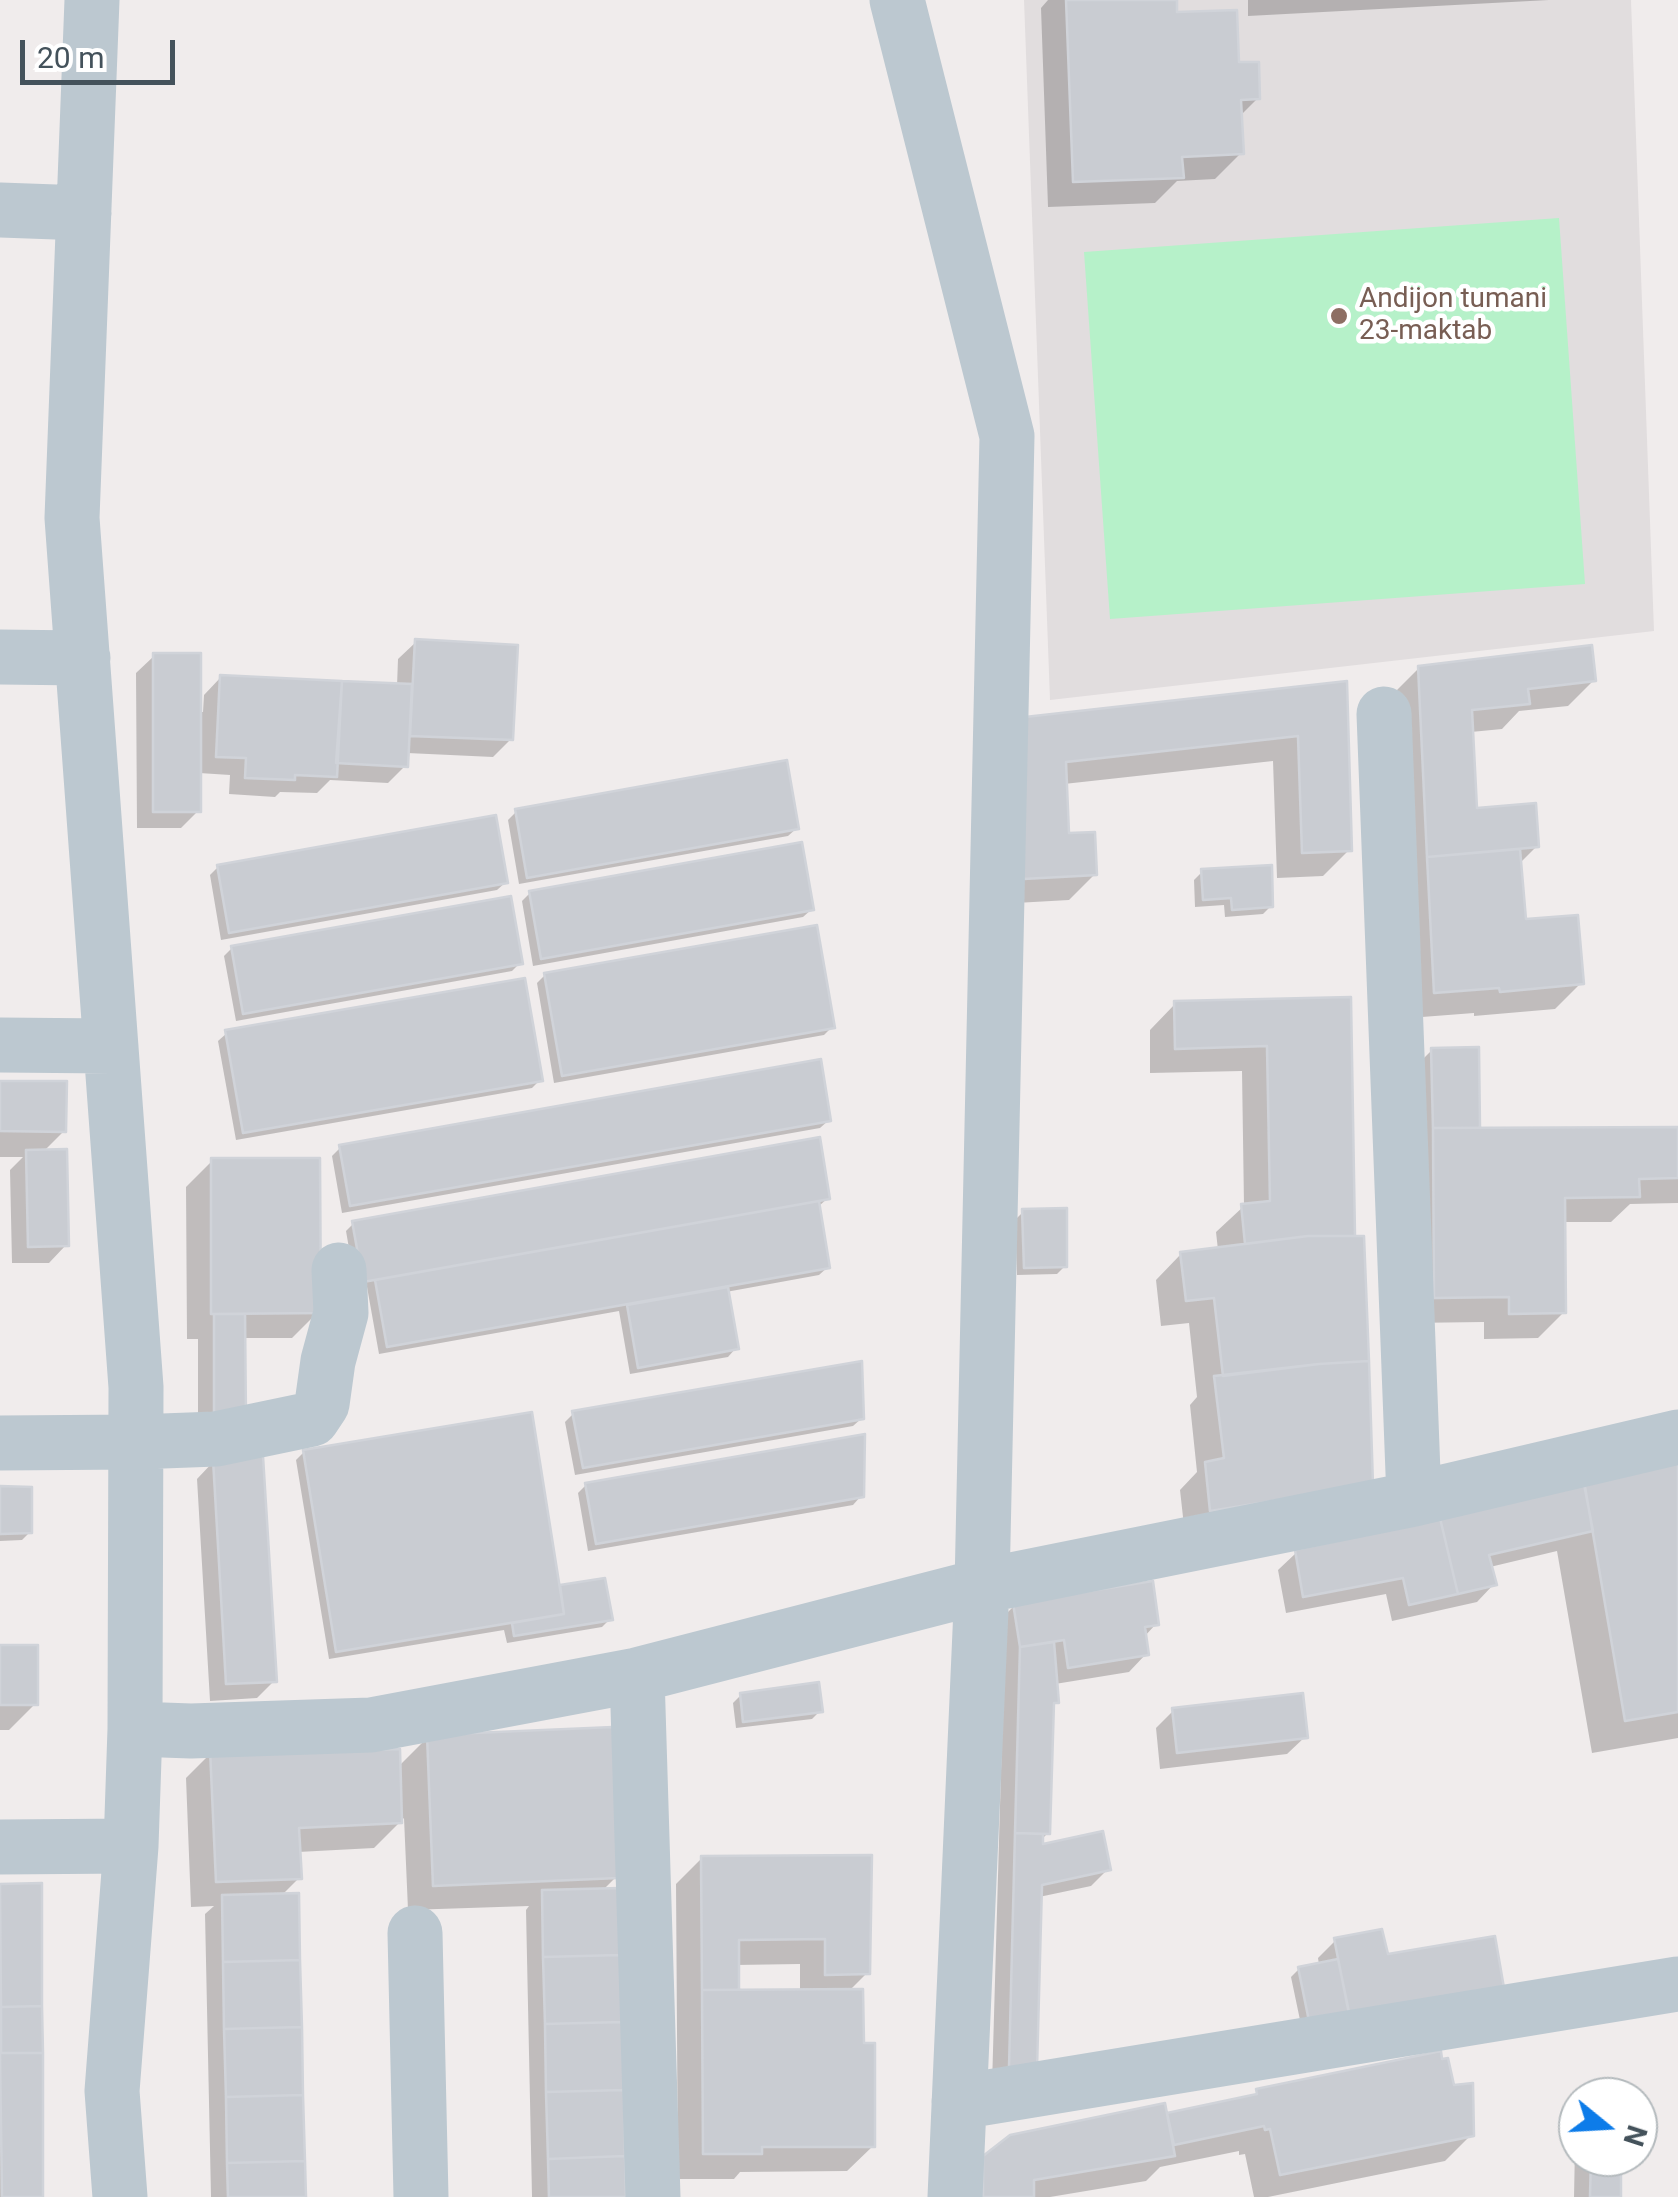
<!DOCTYPE html>
<html>
<head>
<meta charset="utf-8">
<style>
	body { margin:0 }
	#map { position:relative; width:1678px; height:2197px; overflow:hidden; background:#f0ecec; font-family:Roboto,sans-serif }
	canvas { display:block }
	.north { position:absolute; left:1558px; top:2077px; width:100px; height:100px; box-sizing:border-box; background:#fff; border:2px solid #b4babd; border-radius:50%; rotate:108deg; font-size:28px; font-weight:700; line-height:40px; text-align:center; color:#44525b }
	.north::after { content:''; display:block; margin:auto; width:35px; height:45px; background:#0d7ce9; clip-path:polygon(50% 0,100% 100%,50% 72%,0 100%) }
	.scale { position:absolute; left:20px; top:40px; width:155px; height:45px; box-sizing:border-box; border:5px solid #44525b; border-top:0; padding-left:12px; font-size:30px; line-height:35px; white-space:nowrap; color:#44525b; -webkit-text-stroke:8px #fff; paint-order:stroke }
</style>
</head>
<body>
<div id="map">
<canvas width="1678" height="2197"></canvas>
<div class="north">N</div>
<div class="scale">20 m</div>
</div>
<script>
const c = document.querySelector('canvas').getContext('2d');
c.lineJoin = 'round';
function fill(path, color) {
  c.fillStyle = color;
  c.fill(path, 'evenodd');
}
function stroke(path, color, width, dash) {
  c.strokeStyle = color;
  c.lineWidth = width;
  c.lineCap = dash ? 'butt' : 'round';
  c.setLineDash(dash || []);
  c.stroke(path);
}
function write(font, color, halo, rows, align = 'center') {
  c.font = font + ' Roboto,sans-serif';
  c.lineWidth = 9;
  c.setLineDash([]);
  c.textBaseline = 'middle';
  c.strokeStyle = halo;
  c.fillStyle = color;
  for (const [text, x, y, turn = 0] of rows) {
    c.save();
    c.translate(x, y);
    c.rotate((+turn || 0) * Math.PI / 180);
    c.textAlign = isNaN(turn) ? turn : align;
    if (halo) c.strokeText(text, 0, 0);
    c.fillText(text, 0, 0);
    c.restore();
  }
}
fill(new Path2D(`
	M1024 0H1631L1654 631 1050 700Z`), '#e1ddde');
fill(new Path2D(`
	M1559 218 1585 584 1110 619 1084 252Z`), '#b6f1c9');
fill(new Path2D(`
	M1048 0H1174L1175 15 1237 65 1258 98 1239 117 1241 153 1215 179 1177 181 1155 203 1048 207 1041 8Z
	M1248 0H1549L1248 16Z
	M416 642 511 739 493 757 407 753 406 765 388 783 330 780 317 793 280 792 275 797 229 794 230 775 199 773V810L181 828H137L136 673 154 656 199 712H203L204 695 221 677 397 686 398 659Z
	M1419 668 1594 680 1568 706 1519 711 1502 729 1471 732 1475 811 1537 846 1519 864 1523 922 1581 983 1555 1009 1474 1016V1013L1409 1018 1393 694Z
	M1344 683 1349 850 1323 876 1277 878 1273 761 1064 784 1066 836 1095 874 1069 900 998 904 991 746Z
	M516 812 797 828 788 836 519 884 508 820Z
	M218 867 506 882 497 890 221 940 210 875Z
	M1202 872 1271 906 1263 914 1225 917 1224 905 1195 907 1194 880Z
	M530 893 812 909 803 917 533 966 522 901Z
	M232 948 520 963 512 971 236 1021 224 956Z
	M545 975 832 1027 824 1035 554 1083 537 983Z
	M1349 1000 1353 1238 1370 1484 1185 1535 1180 1490 1197 1472 1190 1405 1197 1397 1189 1323 1161 1326 1156 1280 1181 1254 1218 1250 1216 1232 1244 1206 1242 1071 1150 1073V1030L1175 1004Z
	M227 1033 540 1080 532 1088 236 1140 218 1041Z
	M1432 1050 1473 1131 1678 1130V1203L1630 1204 1611 1222H1563L1564 1312 1538 1338 1484 1339V1322L1409 1323 1415 1067Z
	M0 1083 64 1131 42 1153 66 1245 49 1263H12L10 1170 23 1157H0Z
	M829 1120 820 1128 342 1213 332 1156 340 1148Z
	M212 1161 318 1312 292 1338H243V1418L198 1435V1339H187L186 1187Z
	M828 1198 819 1206 828 1267 819 1275 726 1292 736 1348 728 1357 630 1374 619 1311 379 1354 367 1287 356 1289 346 1231 354 1223Z
	M1023 1212 1065 1266 1057 1274 1017 1275 1015 1220Z
	M573 1414 862 1418 853 1426 575 1475 565 1422Z
	M304 1452 558 1588 603 1580 610 1619 602 1627 507 1643 504 1630 329 1659 296 1460Z
	M214 1461 274 1681 257 1698 210 1701 197 1479Z
	M1678 1461V1738L1592 1753 1557 1551 1490 1567 1494 1584 1477 1602 1392 1621 1386 1594 1286 1613 1278 1570 1296 1553Z
	M586 1485 861 1496 853 1505 588 1551 578 1493Z
	M0 1489 30 1532 22 1540 0 1541Z
	M1014 1606 1156 1624 1144 1637 1146 1654 1129 1672 1055 1684 1056 1702 1051 1707 1048 1833 1040 1841V1847L1108 1869 1091 1886 1039 1897 1035 2068 992 2085 1004 1666 997 1623Z
	M0 1647 35 1704 9 1730H0Z
	M741 1695 820 1711 812 1719 736 1728 733 1703Z
	M1173 1711 1305 1737 1287 1754 1160 1769 1156 1728Z
	M428 1737 616 1877 602 1891 624 2197H532L526 1910 529 1906 408 1910 404 1818 374 1848 298 1852 299 1878 281 1896 303 2197H211L205 1914 214 1906 191 1907 186 1778 212 1752 398 1767Z
	M869 1857 867 1973 849 1991 861 2045 873 2146 847 2171 740 2172 734 2179H678L676 1884 702 1858ZM800 1964V1992H736V1965Z
	M0 1886H39L41 2197H0Z
	M1335 1941 1386 1957 1502 1987 1300 2020 1291 1977 1299 1969 1319 1965 1318 1958Z
	M1452 2088 1471 2135 1445 2161 1268 2197H1254L1245 2154 1239 2155V2151L1160 2167 1146 2181 1050 2197H958V2185L1165 2116 1251 2098 1258 2091Z
	M1578 2143V2157H1619L1618 2197H1574L1575 2146Z`), '#0003');
const building = new Path2D(`
	M1066 0H1177V12L1237 10 1239 62H1259L1260 99 1241 100 1244 154 1182 157 1184 178 1073 182Z
	M415 639 518 645 513 740 410 736Z
	M1592 645 1596 681 1528 689 1530 704 1472 710 1477 808 1536 803 1539 847 1427 857 1418 666Z
	M153 653H201V812H153Z
	M220 675 342 681 337 777 295 775V780L245 778 246 758 216 757Z
	M342 681 412 684 408 767 336 763Z
	M1347 681 1352 851 1302 853 1298 736 1066 762 1069 833 1095 832 1097 875 1023 879 1016 718Z
	M787 760 799 829 527 878 515 809Z
	M496 815 508 883 229 933 217 865Z
	M802 842 814 910 541 959 529 891Z
	M1520 849 1526 919 1578 915 1584 984 1500 992 1499 988 1434 993 1427 857Z
	M1272 865 1273 907 1232 910 1231 898 1203 900 1201 869Z
	M511 896 523 964 243 1014 231 946Z
	M817 925 835 1028 562 1076 544 973Z
	M525 978 543 1081 243 1133 225 1030Z
	M1351 997 1355 1236H1308L1245 1244 1241 1204 1270 1201 1267 1046 1175 1049 1174 1001Z
	M1479 1047 1480 1128H1433L1431 1048Z
	M821 1059 831 1121 350 1206 339 1145Z
	M0 1081H67L66 1132 0 1131Z
	M1678 1127V1178L1639 1179 1640 1197 1565 1198 1566 1313 1509 1314V1297L1434 1298 1433 1128Z
	M820 1137 830 1199 363 1282 352 1221Z
	M67 1149 69 1246 28 1247 26 1150Z
	M211 1158H320L321 1313 211 1314Z
	M819 1201 830 1268 387 1347 375 1280Z
	M1067 1208V1267L1024 1268 1022 1209Z
	M1308 1236H1364L1369 1361 1319 1364 1223 1376 1214 1298 1186 1301 1180 1252Z
	M728 1287 739 1349 638 1368 627 1305Z
	M214 1314H245L246 1419H214Z
	M862 1361 864 1419 583 1468 572 1411Z
	M1369 1361 1373 1485 1210 1511 1205 1462 1224 1458 1214 1376 1319 1364Z
	M532 1412 564 1614 336 1652 303 1450Z
	M865 1434 864 1497 596 1544 585 1483Z
	M263 1456 277 1682 226 1684 213 1459Z
	M1678 1459V1712L1625 1721 1583 1475Z
	M1584 1484 1593 1531 1489 1555 1497 1585 1458 1594 1440 1518Z
	M0 1486 32 1487V1533L0 1534Z
	M1440 1518 1458 1594 1409 1605 1403 1578 1303 1597 1295 1550Z
	M605 1578 613 1620 514 1636 512 1623 564 1614 560 1585Z
	M1153 1581 1159 1625 1145 1627 1149 1655 1068 1668 1064 1640 1020 1647 1013 1603Z
	M1054 1642 1059 1703H1054L1050 1834 1015 1833 1020 1647Z
	M0 1645H38V1705H0Z
	M819 1682 823 1712 743 1722 740 1693Z
	M1303 1693 1308 1738 1177 1753 1172 1708Z
	M613 1727 618 1878 433 1886 427 1735Z
	M210 1749 296 1753 400 1749 402 1823 299 1828 302 1879 216 1882Z
	M1103 1831 1111 1870 1042 1885 1037 2069 1009 2068 1015 1833 1043 1834V1844Z
	M872 1855 870 1974 825 1975V1939L739 1940V1990H702L701 1856Z
	M42 1883V2006L1 2007 0 1884Z
	M620 1888 621 1955 543 1957 542 1890Z
	M299 1893 300 1960 223 1962 222 1895Z
	M1382 1929 1388 1954 1495 1936 1504 1988 1349 2014 1334 1938Z
	M621 1955 622 2022 545 2024 543 1957Z
	M1338 1959 1349 2012 1309 2021 1298 1967Z
	M300 1960 302 2027 224 2029 223 1962Z
	M863 1989 864 2043H875V2147H762V2154H703L702 1990Z
	M42 2006 43 2053H1V2007Z
	M622 2022 624 2090 546 2092 545 2024Z
	M302 2027 303 2095 226 2097 224 2029Z
	M1441 2051 1442 2059 1448 2058 1454 2085 1473 2083 1474 2136 1280 2175 1270 2129 1265 2130 1264 2126 1174 2145 1167 2113 1257 2094 1256 2089Z
	M0 2053H43V2197H2Z
	M624 2090 625 2156 548 2159 546 2092Z
	M303 2095 305 2161 227 2163 226 2097Z
	M1165 2103 1175 2156 1034 2180V2197H983V2156L1010 2135Z
	M625 2156 626 2197H549L548 2159Z
	M1591 2157H1621V2197H1590Z
	M305 2161 306 2197H228L227 2163Z`);
fill(building, '#c9ccd2');
stroke(building, '#d0d3d9', 2.5);
stroke(new Path2D(`
	M92 0 72 518 136 1387 135 1729 131 1846 112 2091 120 2197
	M897 0 1007 436 982 1586 955 2197
	M0 210 84 213
	M0 657 83 658
	M1384 714 1414 1499
	M0 1045 111 1046
	M0 1443 136 1442 216 1439 312 1419 322 1404 328 1361 341 1313 339 1270
	M637 1675 653 2197
	M135 1729 191 1731 371 1725 637 1675 982 1586 1414 1499 1678 1437
	M0 1847 131 1846
	M415 1933 421 2197
	M959 2102 1678 1984`), '#bcc8d0', 55);
for (const [x, y, r, color] of [
	[1339,316,10,"#8d6e63"]
]) {
  const dot = new Path2D();
  dot.arc(x, y, r, 0, 2 * Math.PI);
  c.fillStyle = color;
  c.fill(dot);
  stroke(dot, '#fff', 4);
}
write('28px', '#785e54', '#fff', [
	["Andijon tumani",1359,300],
	["23-maktab",1359,332]
], 'left');
</script>
</body>
</html>
